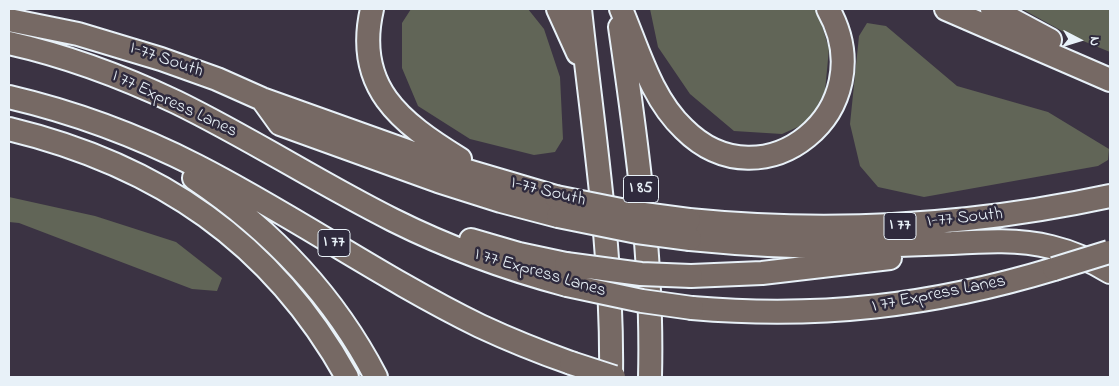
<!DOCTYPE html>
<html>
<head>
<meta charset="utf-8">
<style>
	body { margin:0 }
	#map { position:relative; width:1119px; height:386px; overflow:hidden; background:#3b3343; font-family:"Indie Flower",sans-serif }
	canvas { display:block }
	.frame { position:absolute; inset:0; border:10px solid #e8f1f8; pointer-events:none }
	.north { position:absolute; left:1054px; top:15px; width:50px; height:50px; -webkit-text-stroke:4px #2f2a3d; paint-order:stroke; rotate:95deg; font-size:14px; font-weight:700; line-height:20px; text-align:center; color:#e8f1f8 }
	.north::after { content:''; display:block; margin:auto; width:18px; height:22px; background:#e8f1f8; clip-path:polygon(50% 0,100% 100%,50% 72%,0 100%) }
</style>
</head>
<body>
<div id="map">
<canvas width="1119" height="386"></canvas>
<div class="frame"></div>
<div class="north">N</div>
</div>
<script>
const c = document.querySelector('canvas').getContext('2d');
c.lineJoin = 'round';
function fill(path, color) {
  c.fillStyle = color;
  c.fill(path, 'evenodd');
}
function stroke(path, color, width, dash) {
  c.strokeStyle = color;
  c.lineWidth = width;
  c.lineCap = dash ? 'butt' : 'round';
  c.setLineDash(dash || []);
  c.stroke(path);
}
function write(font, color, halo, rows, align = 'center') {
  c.font = font + ' "Indie Flower",sans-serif';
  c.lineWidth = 5;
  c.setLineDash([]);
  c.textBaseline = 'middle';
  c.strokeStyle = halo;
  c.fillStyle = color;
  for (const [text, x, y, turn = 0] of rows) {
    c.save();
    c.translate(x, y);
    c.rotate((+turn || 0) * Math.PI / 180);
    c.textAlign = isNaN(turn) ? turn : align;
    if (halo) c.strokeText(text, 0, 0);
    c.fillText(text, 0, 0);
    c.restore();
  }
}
fill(new Path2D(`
	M411 9H528L544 29 560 77 563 139 555 152 534 155 470 139 418 106 402 68V23Z
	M650 9H814L818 12 829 49 825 91 809 122 782 134 734 131 690 94 658 47Z
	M1022 9H1110V52L1071 36Z
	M867 23 886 26 957 86 1048 112 1109 149 1108 160 1098 166 924 197 878 187 860 166 850 124 859 36Z
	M9 197 95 216 176 242 222 278 217 291 192 289 19 223 9 222Z`), '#616557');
const highway = new Path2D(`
	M372 9C354 87 400 122 460 159
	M558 9 578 53
	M580 9C593 132 613 253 611 377
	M621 9C638 49 651 98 684 129 763 208 885 110 828 9
	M946 9 1110 80
	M992 9 1050 40
	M9 20 78 34 161 59 217 79 262 99 444 164 556 197
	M620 27C637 144 653 260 650 377
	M9 43C67 56 123 77 176 102 250 138 319 183 393 220 449 248 507 269 567 285
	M9 97C73 112 138 136 197 166 293 215 382 278 480 326 510 340 540 352 571 363
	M262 99 280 124 438 181 501 201 558 216
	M9 129C158 165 272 242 347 377
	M194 178C270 229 334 296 376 377
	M689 220C830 234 971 226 1110 196
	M690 239C741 244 791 247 842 247 879 246 916 244 952 243 985 241 1019 239 1051 247 1072 252 1092 261 1110 272
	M471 240 519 254 566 264
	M691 276 762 273 890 258
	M692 308C819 319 932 306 1054 269`);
stroke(highway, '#e8f1f8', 26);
stroke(highway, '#766964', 22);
const highwayBridge = new Path2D(`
	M556 197 636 213 689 220
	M558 216 637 232 690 239
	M566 264 641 274 691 276
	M1054 269 1109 252
	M567 285 642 301 692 308
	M571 363 614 377`);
stroke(highwayBridge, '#e8f1f8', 26, []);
stroke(highwayBridge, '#766964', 22);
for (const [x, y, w] of [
	[641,189,35],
	[900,226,32],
	[334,243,32]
]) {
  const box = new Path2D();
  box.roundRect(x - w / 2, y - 13.5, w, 27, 4);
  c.fillStyle = '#2f2a3d';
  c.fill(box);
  stroke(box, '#e8f1f8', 1);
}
write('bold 16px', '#e8f1f8', null, [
	["I 85",641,189],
	["I 77",900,226],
	["I 77",334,243]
]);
write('18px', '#e8f1f8', '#2f2a3d', [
	["I-77 South",166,61,19],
	["I 77 Express Lanes",174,105,25],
	["I-77 South",548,193,14],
	["I-77 South",965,219,-6],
	["I 77 Express Lanes",540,274,16],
	["I 77 Express Lanes",939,295,-11]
]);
</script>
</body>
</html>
